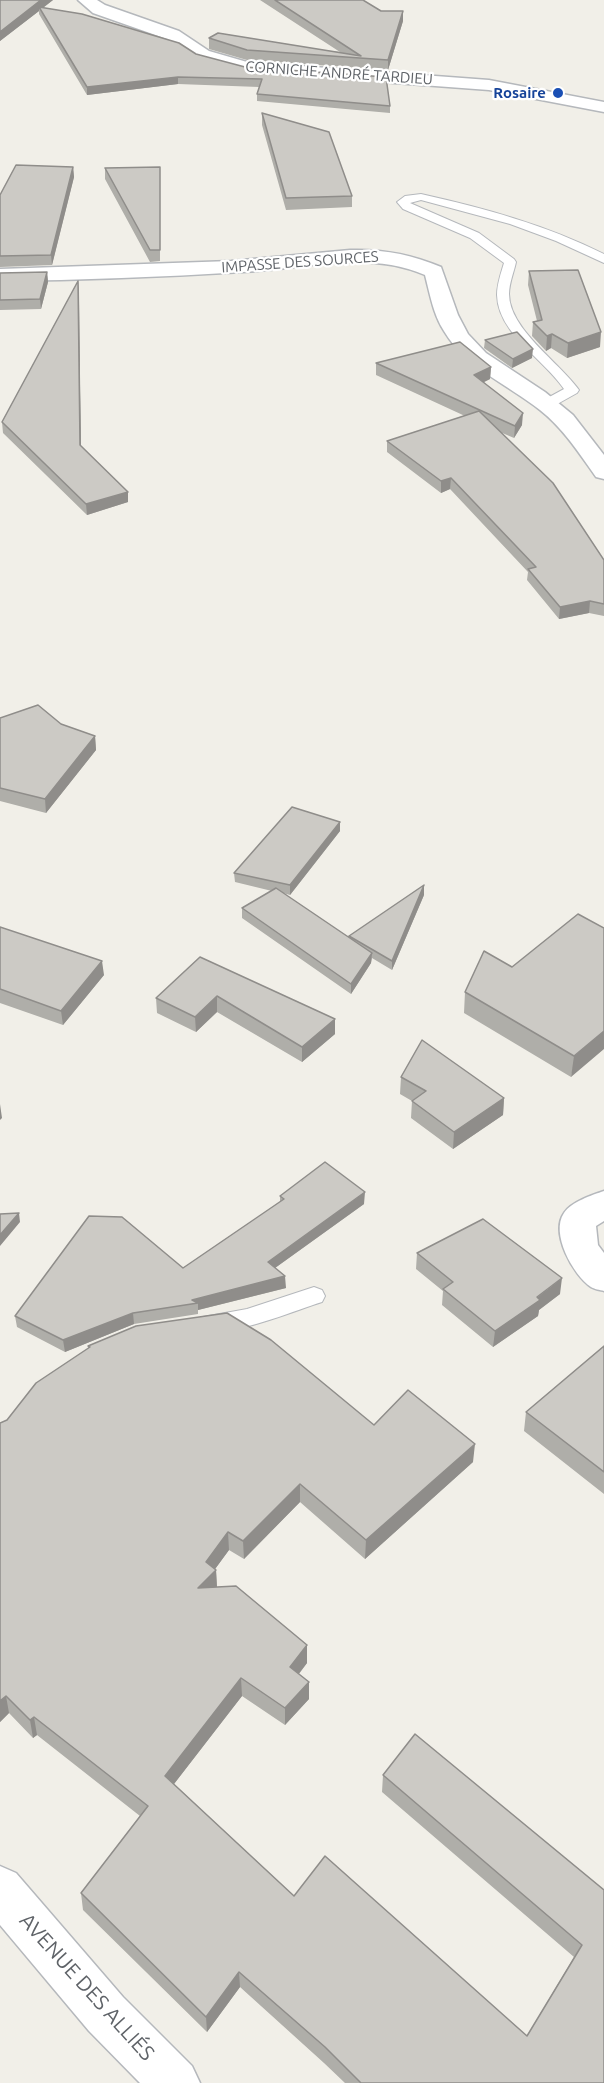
<!DOCTYPE html>
<html>
<head>
<meta charset="utf-8">
<style>
	body { margin:0 }
	canvas { display:block; background:#f1efe8 }
</style>
</head>
<body>
<canvas width="604" height="2083"></canvas>
<script>
const c = document.querySelector('canvas').getContext('2d');
c.lineJoin = 'round';
function stroke(path, color, width, dash) {
  c.strokeStyle = color;
  c.lineWidth = width;
  c.lineCap = dash ? 'butt' : 'round';
  c.setLineDash(dash || []);
  c.stroke(path);
}
function fill(path, color) {
  c.fillStyle = color;
  c.fill(path, 'evenodd');
}
function write(font, color, halo, rows, align = 'center') {
  c.font = font + ' Ubuntu,sans-serif';
  c.lineWidth = 4.5;
  c.setLineDash([]);
  c.textBaseline = 'middle';
  c.strokeStyle = halo;
  c.fillStyle = color;
  for (const [text, x, y, turn = 0] of rows) {
    c.save();
    c.translate(x, y);
    c.rotate((+turn || 0) * Math.PI / 180);
    c.textAlign = isNaN(turn) ? turn : align;
    if (halo) c.strokeText(text, 0, 0);
    c.fillText(text, 0, 0);
    c.restore();
  }
}
const service = new Path2D(`
	M421 194C484 208 546 225 604 254V263L556 241 510 224 421 200 410 203 479 233 514 259 516 262C514 272 509 283 509 294 509 329 559 362 579 390L577 393 552 407H542L540 404 542 401 564 389C544 359 498 334 497 295 497 284 501 273 504 263L470 238 403 209 397 202 405 196Z
	M314 1287 322 1290 325 1296 322 1302C293 1311 231 1338 203 1329L200 1323 203 1317 247 1309Z`);
const minor = new Path2D(`
	M350 250C383 249 411 254 441 267L458 315 468 334 486 353 545 392 573 415 604 455V479L596 477C579 453 563 428 540 410 507 384 466 368 444 331 433 314 430 294 425 275 368 250 303 269 243 272 162 277 81 280 0 281V269L231 261Z
	M604 1191V1221L596 1226 598 1245 604 1253V1291C600 1290 594 1289 591 1287 573 1275 550 1233 564 1213 571 1202 592 1195 604 1191Z
	M0 1866 16 1873 123 1997 192 2066 200 2083H140L89 2031 0 1925Z`);
const tertiary = new Path2D(`
	M78 0H97L105 5 179 31 209 51 247 62 489 80 604 102V112L489 90 246 72 197 59 167 39 93 13Z`);
stroke(service, '#b5b8bc', 2);
stroke(minor, '#b5b8bc', 3);
stroke(tertiary, '#b5b8bc', 3);
fill(service, '#fff');
fill(minor, '#fff');
fill(tertiary, '#fff');
fill(new Path2D(`
	M0 0H53L43 8 196 54 390 106V113L257 101V94L259 87 178 84 87 95 39 14V11L0 41Z
	M260 0H363L381 11 403 21 388 70 247 60 209 49V38L340 52Z
	M262 113 352 196V207L286 210 262 125Z
	M73 167 74 177 52 265 0 267V195Z
	M105 168 160 178V261L150 262 105 179Z
	M529 271 600 347 567 358 551 348 546 351 532 336 533 322 537 321 528 285Z
	M47 272 48 282 41 309 0 310V273Z
	M78 281 81 446 128 492V502L87 515 3 433 2 422Z
	M485 340 532 358 512 368 484 348Z
	M376 363 491 367 490 379 484 382 522 425 514 438 500 432 604 560V616L589 613 559 619 527 580 528 572 450 489 441 493 387 452V441L465 416 376 375Z
	M0 718 61 724 95 736 96 750 46 813 0 801Z
	M340 822V831L290 895 283 893 349 938V936L424 895 392 970 372 958 371 963 351 994 242 918V908L272 891 235 882 234 873Z
	M0 927 104 975 63 1025 0 1003Z
	M604 928 571 1077 464 1013 465 992 512 967Z
	M200 957 335 1034 302 1062 217 1012 196 1032 157 1013 156 998Z
	M401 1077 504 1098 503 1115 453 1149 411 1118 412 1101 400 1094Z
	M280 1196 364 1204 275 1268 286 1288 198 1310V1314L134 1324 65 1352 17 1327 15 1316 183 1268 280 1202Z
	M417 1253 560 1294 539 1310 538 1316 493 1347 442 1305 443 1291 416 1269Z
	M88 1346 374 1425 473 1462 365 1559 300 1502 244 1559 229 1550 215 1569 216 1570 217 1587 307 1645V1663L299 1674 309 1682V1699L285 1725 242 1696 174 1784 294 1896 527 2036 574 1957 382 1792 383 1775 604 1890V2083H345L324 2063 240 1987 207 2032 83 1910 81 1893 140 1816 37 1735 33 1738 9 1713 0 1722 7 1420 88 1348Z
	M604 1346V1494L524 1431 526 1412Z`), '#afaea9');
fill(new Path2D(`
	M41 0H53L40 10 39 7V11L0 41V32Z
	M403 11V21L388 70V60Z
	M178 77V84L87 95V87Z
	M73 167 74 177 52 265 51 255Z
	M47 272 48 282 41 309 40 299Z
	M78 281 79 291 81 456 80 445Z
	M601 332 600 347 567 358 568 343Z
	M552 334 551 348 546 351 547 336Z
	M533 349 532 358 512 368 513 359Z
	M491 367 490 379 474 387V375Z
	M523 413 522 425 514 438 515 426Z
	M451 478 450 489 441 493V481Z
	M128 492V502L87 515 86 504Z
	M590 601 589 613 559 619 560 607Z
	M95 736 96 750 46 813 45 799Z
	M340 822V831L290 895V885Z
	M424 885V895L392 970V961Z
	M372 953 371 963 351 994V984Z
	M102 961 104 975 63 1025 61 1011Z
	M217 996V1012L196 1032 195 1017Z
	M335 1019V1034L302 1062V1047Z
	M604 1031V1049L571 1077 574 1056Z
	M504 1098 503 1115 453 1149 454 1132Z
	M0 1104 2 1118 0 1120Z
	M365 1192 364 1204 268 1273V1262Z
	M19 1213 20 1222 0 1246V1235Z
	M285 1276 286 1288 198 1310V1303L192 1300Z
	M562 1278 560 1294 539 1310 538 1316 493 1347 495 1331Z
	M133 1313 134 1324 65 1352 63 1340Z
	M475 1444 473 1462 365 1559 366 1540Z
	M300 1484V1502L244 1559 243 1541Z
	M228 1532 229 1550 210 1576 216 1570 217 1588H198L206 1562Z
	M307 1645V1663L290 1685V1667Z
	M241 1678 242 1696 167 1793 165 1776Z
	M309 1682V1699L285 1725V1708Z
	M6 1696 9 1713 0 1722V1701Z
	M34 1717 37 1735 33 1738 30 1720Z
	M239 1972 240 1987 207 2032 206 2017Z`), '#8f8d8a');
const building = new Path2D(`
	M0 0H41L0 32Z
	M275 0H363L381 11H403L388 60 247 50 209 38 218 33 361 56Z
	M39 7 82 14 179 43 196 54 245 67 386 77 390 106 257 94 262 79 178 77 87 87Z
	M262 113 329 132 352 196 286 198Z
	M16 165 73 167 51 255 0 256V195Z
	M160 167V250H150L105 168Z
	M578 270 601 332 568 343 552 334 547 336 533 322 542 320 529 271Z
	M47 272 40 299 0 300V273Z
	M78 281 80 445 128 492 86 504 2 422Z
	M517 332 533 349 513 359 485 340Z
	M460 342 491 367 474 375 523 413 515 426 376 363Z
	M479 411 553 483 604 560V604L590 601 560 607 528 569 536 567 451 478 441 481 387 441Z
	M38 705 61 724 95 736 45 799 0 788V718Z
	M292 807 340 822 290 885 234 873Z
	M424 885 392 961 349 936Z
	M276 888 372 953 351 984 242 908Z
	M578 914 604 928V1031L574 1056 465 992 484 951 512 967Z
	M0 927 102 961 61 1011 0 989Z
	M200 957 335 1019 302 1047 217 996 195 1017 156 998Z
	M422 1040 504 1098 454 1132 412 1101 426 1091 401 1077Z
	M325 1162 365 1192 268 1262 285 1276 192 1300 198 1303 133 1313 63 1340 15 1316 89 1216 122 1217 183 1268 284 1199 280 1196Z
	M19 1213 0 1235V1214Z
	M483 1219 562 1278 537 1297 540 1300 495 1331 443 1289 453 1282 417 1253Z
	M227 1313 271 1340 374 1425 408 1390 475 1444 366 1540 300 1484 243 1541 228 1532 206 1562 216 1570 198 1588 236 1586 307 1645 290 1667 309 1682 285 1708 241 1678 165 1776 294 1896 325 1856 527 2036 582 1945 383 1775 415 1734 604 1890V2083H361L325 2047 239 1972 206 2017 81 1893 148 1806 34 1717 30 1720 6 1696 0 1701V1423L7 1420 36 1383 90 1347 88 1346 136 1326Z
	M604 1346V1472L526 1412Z`);
fill(building, '#cccac5');
stroke(building, '#8f8d8a', 1.5);
for (const [x, y, r, color] of [
	[558,93,6,"#1a4fb4"]
]) {
  const dot = new Path2D();
  dot.arc(x, y, r, 0, 2 * Math.PI);
  c.fillStyle = color;
  c.fill(dot);
  stroke(dot, '#fff', 2);
}
write('15px', '#5f6368', '#fff', [
	["CORNICHE ANDRÉ TARDIEU",339,73,4],
	["IMPASSE DES SOURCES",300,262,-4]
]);
write('bold 15px', '#164399', '#fff', [
	["Rosaire",546,93]
], 'right');
write('21px', '#5f6368', '#fff', [
	["AVENUE DES ALLIÉS",87,1987,48]
]);
</script>
</body>
</html>
